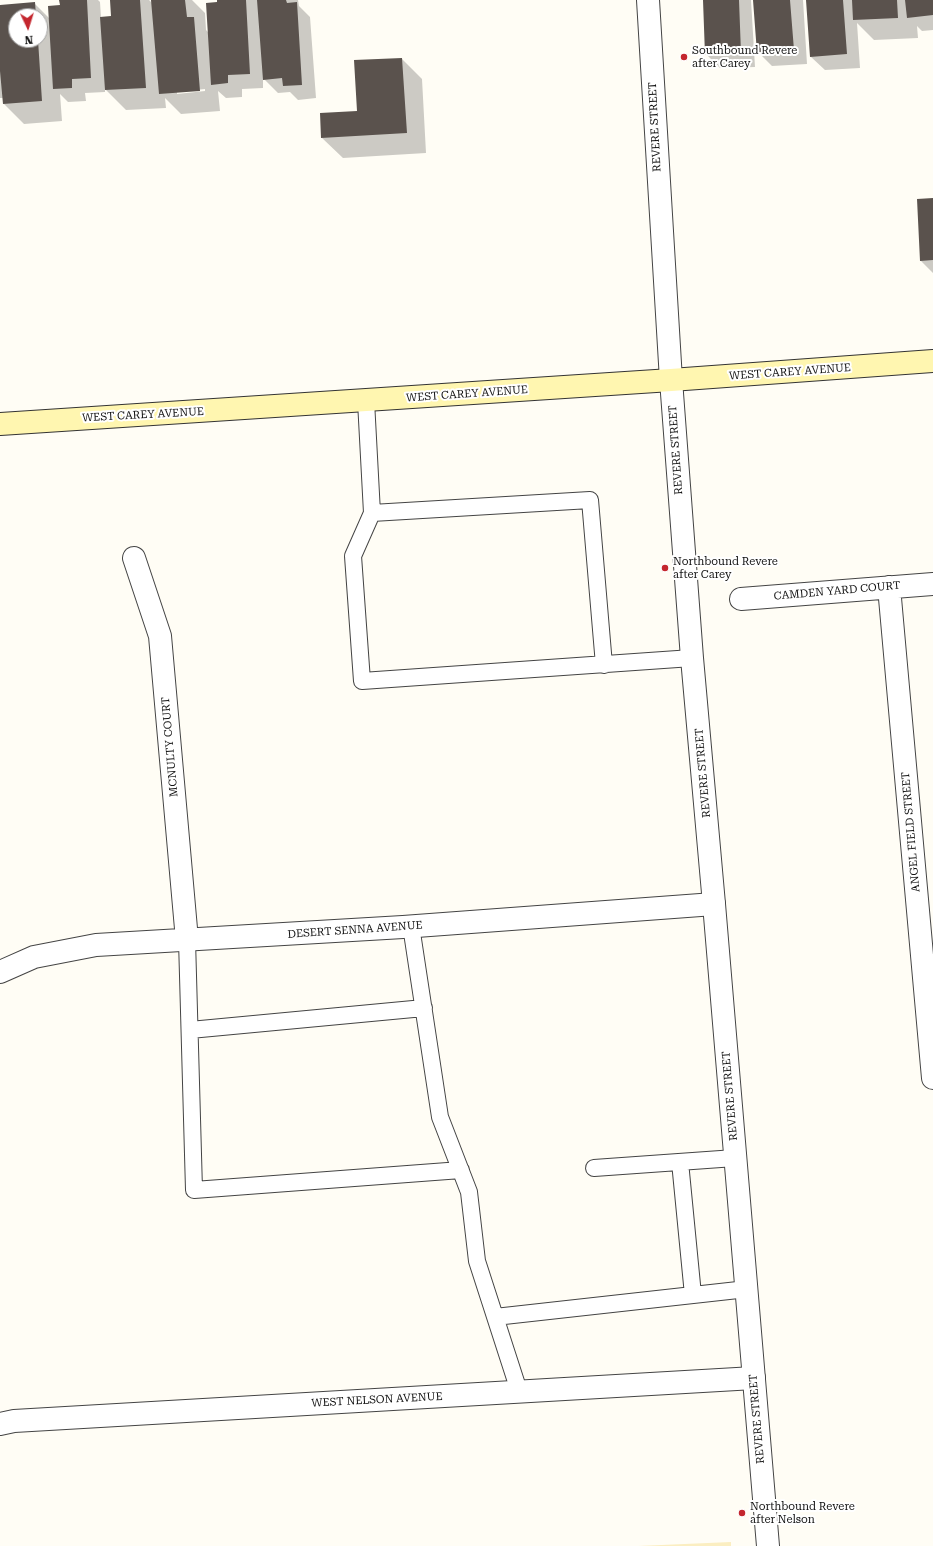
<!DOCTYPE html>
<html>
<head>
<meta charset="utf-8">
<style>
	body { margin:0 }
	#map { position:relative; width:933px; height:1546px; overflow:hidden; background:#fffdf5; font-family:"Roboto Serif",serif }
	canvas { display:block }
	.north { position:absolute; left:8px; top:8px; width:40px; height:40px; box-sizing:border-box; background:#fff; border:1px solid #a0a0a0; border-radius:50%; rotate:176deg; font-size:11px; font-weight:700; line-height:16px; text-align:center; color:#111 }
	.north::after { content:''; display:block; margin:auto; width:14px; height:18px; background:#c4262e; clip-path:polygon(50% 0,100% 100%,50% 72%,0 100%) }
</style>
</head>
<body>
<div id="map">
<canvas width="933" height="1546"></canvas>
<div class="north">N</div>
</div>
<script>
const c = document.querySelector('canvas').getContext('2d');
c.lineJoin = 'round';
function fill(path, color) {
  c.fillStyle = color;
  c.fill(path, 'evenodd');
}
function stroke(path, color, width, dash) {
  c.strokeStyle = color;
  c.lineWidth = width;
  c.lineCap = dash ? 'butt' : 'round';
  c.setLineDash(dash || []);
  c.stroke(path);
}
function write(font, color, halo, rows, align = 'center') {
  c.font = font + ' "Roboto Serif",serif';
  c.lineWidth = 4;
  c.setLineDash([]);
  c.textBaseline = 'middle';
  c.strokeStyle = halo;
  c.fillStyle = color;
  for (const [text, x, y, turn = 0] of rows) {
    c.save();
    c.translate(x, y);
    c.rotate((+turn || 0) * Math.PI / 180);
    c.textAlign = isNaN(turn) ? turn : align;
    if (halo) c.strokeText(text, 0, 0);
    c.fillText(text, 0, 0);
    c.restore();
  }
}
fill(new Path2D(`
	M731 1542V1546H638Z`), '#fbeec1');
fill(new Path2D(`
	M60 0H98L100 2 101 18 112 17 111 0H149L153 4 152 0H192L205 13 206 30 209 33 218 0H298L299 6 310 17 316 98 298 100 290 92 278 93 263 78V88L242 89V97L226 98 218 91 220 111 181 114 165 98 166 108 126 110 105 89V92L85 93 86 101 68 102 60 94 62 121 24 124 4 104 3 98H0V6L34 3 50 19 61 6ZM16 16H40V40H16ZM205 89V91L177 94V92Z
	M704 0H751L755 67 720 68 706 54Z
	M754 0H803L807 64 772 66 758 52Z
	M807 0H933V30L922 31 917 26 918 38 874 40 857 23 860 68 825 70 811 57Z
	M402 59 422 79 426 153 343 158 322 138 358 112Z
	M933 199V273L921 261Z`), '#0003');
fill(new Path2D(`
	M59 0H87L91 78 72 79V88L53 89 48 6 60 5Z
	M110 0H140L146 88 105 90 100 17 111 16Z
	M151 0H185L187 17H194L200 91 159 94Z
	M217 0H246L250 74 228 75V83L211 85 206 3 217 2Z
	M257 0H286L287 3 297 2 302 85 283 86 282 78 263 80Z
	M703 0H739L741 53 705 55Z
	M753 0H790L794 50 757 53Z
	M806 0H843L847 54 810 57Z
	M852 0H897L898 18 853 20Z
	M905 0H933V15L907 18Z
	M35 2 36 16H16V40H38L42 101 3 104 0 71V5Z
	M402 58 407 133 321 138 320 113 357 111 354 60Z
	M933 198V260L920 261 917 199Z`), '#5a524d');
const service = new Path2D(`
	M366 401 372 513
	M604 665 590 500 372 513 353 556 362 681 692 658
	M411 926 440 1117 469 1192 477 1261 519 1391
	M187 940 194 1190 461 1170
	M190 1030 424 1008
	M680 1162 693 1295
	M594 1168 735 1158
	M495 1317 747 1289`);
const minor = new Path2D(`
	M134 558 160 636 187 940
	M889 587 933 1078
	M741 599 933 584
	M0 972 34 957 96 945 403 927 714 904
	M0 1424 14 1421 754 1378`);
const tertiary = new Path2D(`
	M648 0 671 380 692 658 714 904 768 1546`);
const secondary = new Path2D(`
	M0 424 671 380 933 361`);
stroke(service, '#444', 18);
stroke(minor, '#444', 24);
stroke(tertiary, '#444', 24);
stroke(secondary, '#333', 24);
stroke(service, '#fff', 16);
stroke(minor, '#fff', 22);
stroke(tertiary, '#fff', 22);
stroke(secondary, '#fff6b0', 22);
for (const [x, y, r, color] of [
	[684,57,4,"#c4262e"],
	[665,568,4,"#c4262e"],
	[742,1513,4,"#c4262e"]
]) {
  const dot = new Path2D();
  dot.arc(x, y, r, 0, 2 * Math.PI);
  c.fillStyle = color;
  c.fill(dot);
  stroke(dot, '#fff', 1.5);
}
write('11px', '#111', '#fff', [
	["Southbound Revere",692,51],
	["after Carey",692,64],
	["Northbound Revere",673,562],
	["after Carey",673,575],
	["Northbound Revere",750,1507],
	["after Nelson",750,1520]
], 'left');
write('11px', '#111', '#fff', [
	["REVERE STREET",655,127,-93],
	["WEST CAREY AVENUE",790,372,-4],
	["WEST CAREY AVENUE",467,394,-4],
	["WEST CAREY AVENUE",143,415,-3],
	["REVERE STREET",676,450,-94],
	["CAMDEN YARD COURT",837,591,-5],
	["MCNULTY COURT",170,747,-95],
	["REVERE STREET",703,773,-95],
	["ANGEL FIELD STREET",911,832,-95],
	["DESERT SENNA AVENUE",355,930,-4],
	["REVERE STREET",730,1096,-95],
	["WEST NELSON AVENUE",377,1400,-3],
	["REVERE STREET",757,1419,-95]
]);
</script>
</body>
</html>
